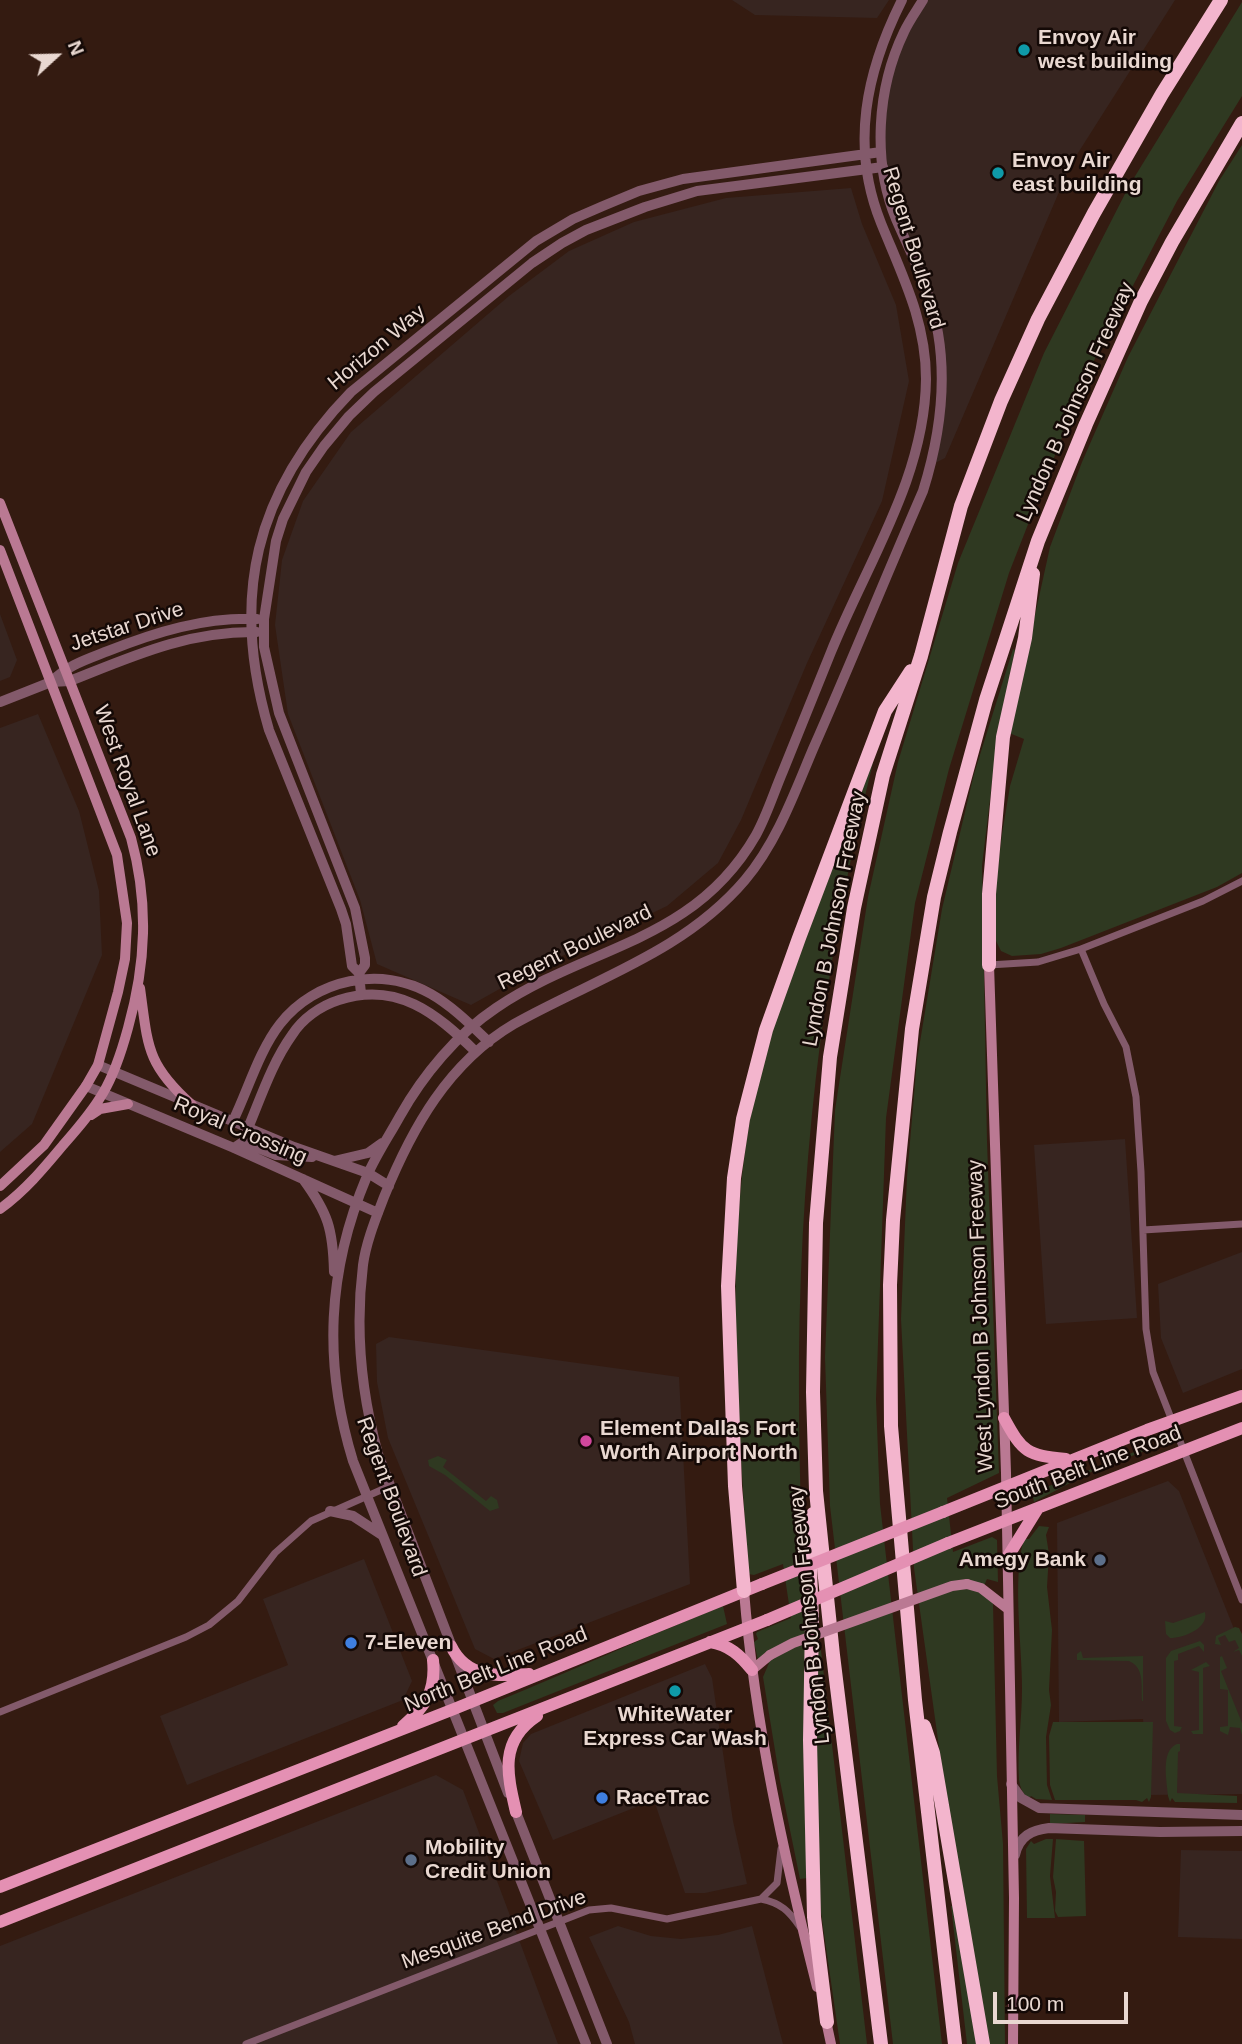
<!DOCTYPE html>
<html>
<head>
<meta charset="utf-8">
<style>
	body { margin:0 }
	#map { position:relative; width:1242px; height:2044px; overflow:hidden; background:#341b11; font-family:Helvetica,sans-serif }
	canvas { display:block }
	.north { position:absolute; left:21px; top:21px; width:70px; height:70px; -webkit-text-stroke:5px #140906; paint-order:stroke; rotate:68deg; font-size:19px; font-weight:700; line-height:28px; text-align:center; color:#e9d8d1 }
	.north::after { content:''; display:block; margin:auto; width:24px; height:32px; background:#e9d8d1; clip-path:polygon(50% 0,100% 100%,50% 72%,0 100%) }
	.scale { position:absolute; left:993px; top:1992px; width:135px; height:32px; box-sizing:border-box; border:4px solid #e9d8d1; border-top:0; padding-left:9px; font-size:21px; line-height:24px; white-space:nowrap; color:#e9d8d1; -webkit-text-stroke:5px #140906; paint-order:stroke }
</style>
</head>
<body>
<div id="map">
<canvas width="1242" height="2044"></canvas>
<div class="north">N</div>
<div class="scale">100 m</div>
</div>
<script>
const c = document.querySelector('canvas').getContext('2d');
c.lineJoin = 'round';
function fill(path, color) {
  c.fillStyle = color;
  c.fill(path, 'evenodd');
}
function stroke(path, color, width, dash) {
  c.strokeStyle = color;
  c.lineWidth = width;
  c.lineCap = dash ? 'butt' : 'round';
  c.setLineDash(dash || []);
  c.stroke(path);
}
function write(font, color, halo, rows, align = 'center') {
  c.font = font + ' Helvetica,sans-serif';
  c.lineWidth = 5;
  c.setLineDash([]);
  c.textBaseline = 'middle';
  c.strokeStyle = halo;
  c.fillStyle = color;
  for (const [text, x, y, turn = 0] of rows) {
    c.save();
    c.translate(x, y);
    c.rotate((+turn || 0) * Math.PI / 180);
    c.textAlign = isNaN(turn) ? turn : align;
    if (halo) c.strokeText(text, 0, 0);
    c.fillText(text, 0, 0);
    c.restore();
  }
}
fill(new Path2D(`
	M732 0H889L877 18 755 15Z
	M923 0H1175L1071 164 945 458 931 465 937 438 938 332 896 218 882 162V110L904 31Z
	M851 188 862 224 896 305 909 381 882 501 807 663 741 820 718 863 667 906 537 968 471 1005 377 964 360 900 288 714 275 625 282 560 303 501 351 432 509 296 569 251 634 222 726 198Z
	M0 614 17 660 10 677 0 681Z
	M38 714 79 811 99 891 102 955 32 1124 0 1152V728Z
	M1125 1139 1137 1318 1046 1324 1034 1145Z
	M1242 1252V1369L1183 1393 1161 1338 1158 1284Z
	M389 1337 679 1377 690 1584 494 1659 475 1649 388 1438 377 1382 376 1344Z
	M1168 1481 1179 1491 1242 1649V1794L1148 1795 1143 1719 1059 1722 1057 1523Z
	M364 1559 412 1681 403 1700 187 1785 160 1716 288 1665 263 1599Z
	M705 1664 712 1678 733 1821 747 1884 705 1893H685L654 1800 553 1840 519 1761 523 1743 531 1734Z
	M436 1775 463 1790 558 2044H0V1946Z
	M1181 1850 1242 1851V1939L1178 1937Z
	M618 1926 651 1936 681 1939 718 1935 752 1926 783 2044H635L629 2022 589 1937Z`), '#372520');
fill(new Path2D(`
	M1242 2V96L1177 201 1086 376 1009 573 949 769 915 903 886 1118 876 1399 880 1504 942 2044H893L830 1506 825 1357 835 1110 868 897 898 762 958 563 1044 353 1129 186Z
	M1242 145V873L1217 887 1061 948 1041 954 1012 956 1001 951 996 941 995 891 1002 834 1010 786 1024 739 1009 733 1050 547 1082 462 1128 357 1219 181Z
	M1013 649 1015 650 997 741 982 866 987 1141 999 1473 947 1498 953 1552 992 1537 997 1540 998 1582 987 1579 983 1588 991 1596 993 1604 997 1776 1003 1844 1005 2044H988L946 1797 914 1568 901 1319 907 1177 917 1060 942 909 974 774Z
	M868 762 873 763C821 969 798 1182 799 1394 799 1435 800 1477 801 1518 803 1550 806 1582 806 1614 807 1702 802 1790 808 1878L800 1879 780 1781 763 1677 769 1663 763 1656 758 1660 754 1642 758 1639 756 1634 757 1632 791 1618 783 1564 754 1575 748 1574C740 1421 723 1267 751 1114 762 1052 784 991 806 932 827 875 847 819 868 762Z
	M1149 1446 1150 1449 1093 1471 1034 1502 1032 1493 1034 1492Z
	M438 1456 447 1460 443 1467 486 1501 491 1496 497 1500 499 1508 490 1511 445 1475 429 1466 428 1460Z
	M1039 1526 1049 1527 1046 1535 1049 1554 1047 1587 1052 1630 1049 1690 1051 1705 1046 1737 1047 1785 1052 1800 1036 1799 1031 1796 1028 1799C1023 1793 1020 1788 1019 1780 1017 1749 1022 1719 1022 1689 1022 1646 1012 1577 1024 1539H1029Z
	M723 1606 727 1624 503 1713H497L493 1705 498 1701C574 1670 647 1636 723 1606Z
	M1205 1612C1209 1628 1184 1638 1170 1638L1166 1634 1165 1621 1173 1623Z
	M1235 1627 1239 1628 1242 1634V1656L1239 1650 1233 1652 1239 1648 1235 1640 1229 1642 1225 1635 1218 1638 1221 1645 1215 1644 1216 1636Z
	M1200 1641 1204 1645V1652L1199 1646 1178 1654V1660L1174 1661V1726L1182 1727 1180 1731 1175 1733 1170 1730 1166 1721V1658L1171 1651Z
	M816 1642H820L867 2044H840L819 1899 814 1816Z
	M1081 1651 1083 1658 1143 1656V1701H1142C1141 1686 1145 1668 1129 1661L1077 1660V1654Z
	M1222 1656 1227 1668 1221 1671 1242 1723V1735L1240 1728 1230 1727 1228 1735 1220 1731V1727L1228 1726V1690L1220 1689V1657Z
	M1206 1662 1210 1666 1203 1668V1734H1193L1191 1731 1199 1730V1672L1191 1670Z
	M1053 1722H1153L1151 1797 1149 1802 1147 1798 1142 1802 1136 1800H1055L1050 1785 1049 1736Z
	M1177 1744H1180V1751L1178 1752 1177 1793 1237 1796V1803L1175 1802 1172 1798 1170 1802 1168 1796C1167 1781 1160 1751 1177 1744Z
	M1050 1814 1085 1815V1822L1050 1824Z
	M1046 1839H1053L1050 1876 1055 1918H1027L1026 1849 1031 1841 1034 1844Z
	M1056 1839 1084 1841 1086 1916 1058 1917 1055 1911 1056 1892 1053 1877Z
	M951 1906H955L978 2044H967Z`), '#2f3921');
stroke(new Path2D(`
	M1081 949 1104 1004 1126 1047 1136 1097 1141 1172 1146 1329 1153 1372 1242 1600
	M989 965 1038 962 1081 949 1203 901 1242 881
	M1143 1230 1242 1224
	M0 1712 186 1637 209 1625 238 1601 275 1553 311 1521 390 1486
	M761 1899 777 1883 781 1849
	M246 2044 589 1910 611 1908 667 1919 761 1899C781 1903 789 1911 800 1927`), '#835a6b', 7);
stroke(new Path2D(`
	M51 682C68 665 85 660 108 651 156 632 204 617 257 619
	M0 702 51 682 70 681C133 656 187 631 257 632
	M359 973 365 965V958L355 908 279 713 264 647V619L276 541 283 519 306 472 324 446 349 416 374 392 532 263 562 243 586 230 645 207 697 191 883 167
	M361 994 359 973 352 966 346 924 341 909 269 730C230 598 254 492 351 392L536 241 573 219 603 206 639 191 683 179 881 152
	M98 1065 294 1147 368 1173 389 1186
	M86 1086 234 1148 378 1213
	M233 1121C248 1090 259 1051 280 1024 315 979 381 965 431 994 452 1006 471 1025 489 1042
	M248 1128C261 1097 272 1063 292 1035 302 1019 320 1006 339 1000 397 981 436 1013 476 1052
	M234 1148 243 1142 276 1155 312 1157
	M334 1161 368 1153 382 1143
	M303 1179C328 1213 333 1229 334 1272
	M330 1511 353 1516 382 1535
	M1011 1784 1021 1798 1039 1808 1242 1815
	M508 1793 378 1454C361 1392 355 1329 363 1265 366 1242 376 1218 384 1197 412 1128 448 1063 514 1024 594 979 684 952 745 880 777 842 794 794 813 749 851 663 886 576 923 491 939 440 947 386 938 333 931 292 912 256 896 219 872 161 877 88 904 32 909 21 917 10 923 0
	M514 1807 607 2044
	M1015 1855C1019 1836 1032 1830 1049 1828L1160 1832 1242 1831
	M586 2044 353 1461C323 1363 327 1271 367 1176 376 1155 389 1136 400 1116 423 1075 457 1034 496 1008 589 945 694 943 756 835 767 815 774 792 783 771 799 732 815 692 831 652 867 563 925 477 926 379 926 321 902 275 881 223 850 146 866 72 902 0`), '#835a6b', 10);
stroke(new Path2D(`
	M0 503 131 838C149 903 146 964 128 1028 122 1050 115 1073 103 1093 92 1112 78 1128 64 1144 44 1168 25 1191 0 1209
	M0 550 117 855 127 923 125 959 118 992 98 1065 86 1086 44 1145 0 1186
	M989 965 1006 1473 1014 1898 1013 2044
	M140 988C148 1046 146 1064 192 1105
	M91 1115 100 1109 128 1104
	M967 1584 981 1588 1008 1609
	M744 1591C755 1726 784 1856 817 1987
	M752 1670 770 1655
	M825 2016 831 2044`), '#ba7993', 10);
stroke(new Path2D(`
	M1004 1418C1023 1453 1027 1455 1066 1459
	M943 1512 1147 1430 1242 1396
	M948 1543 1242 1428
	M1007 1558 1038 1508
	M710 1642C729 1645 740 1655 752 1670
	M451 1646C467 1679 499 1676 529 1674
	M403 1726C426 1706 436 1691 433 1660
	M516 1812C507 1774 499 1741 537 1716
	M0 1887 454 1709 762 1584
	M0 1922 767 1620`), '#e490b3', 12);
stroke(new Path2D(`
	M989 965V894L1003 737 1025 638 1033 574
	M813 1514 809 1544 812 1619 810 1740 814 1917 827 2022
	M744 1591 735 1486 728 1286 734 1178 743 1119 766 1030 799 938 885 711 911 671
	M924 1726 933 1753 983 2044
	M881 2044 833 1655 816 1491 813 1392 816 1223 830 1057 854 908 883 775 921 656 961 506 1001 401 1038 319 1094 213 1162 94 1221 0
	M955 2044 915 1700 891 1426 890 1285 893 1220 912 1029 934 897 950 832 986 700 1038 541 1086 424 1141 301 1172 242 1242 123`), '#f3b5cd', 14);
stroke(new Path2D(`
	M770 1655 793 1643 952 1586 967 1584`), '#ba7993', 10);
stroke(new Path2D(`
	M762 1584 943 1512
	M767 1620 948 1543`), '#e490b3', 12);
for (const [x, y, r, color] of [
	[1024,50,7,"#0f9aa8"],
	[998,173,7,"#0f9aa8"],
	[586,1441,7,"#d1479c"],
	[1100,1560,7,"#5c6f8a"],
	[351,1643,7,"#3f7fe0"],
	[675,1691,7,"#0f9aa8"],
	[602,1798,7,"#3f7fe0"],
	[411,1860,7,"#5c6f8a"]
]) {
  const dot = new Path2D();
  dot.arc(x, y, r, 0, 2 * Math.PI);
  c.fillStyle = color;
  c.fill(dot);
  stroke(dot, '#140906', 2.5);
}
write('bold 21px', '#e9d8d1', '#140906', [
	["Envoy Air",1038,38],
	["west building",1038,62],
	["Envoy Air",1012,161],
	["east building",1012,185],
	["Element Dallas Fort",600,1429],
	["Worth Airport North",600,1453],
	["Amegy Bank",1086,1560,"right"],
	["7-Eleven",365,1643],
	["WhiteWater",675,1715,"center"],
	["Express Car Wash",675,1739,"center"],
	["RaceTrac",616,1798],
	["Mobility",425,1848],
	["Credit Union",425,1872]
], 'left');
write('21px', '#e9d8d1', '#140906', [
	["Regent Boulevard",913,248,73],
	["Horizon Way",377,348,-40],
	["Lyndon B Johnson Freeway",1076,402,-66],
	["Jetstar Drive",127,627,-18],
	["West Royal Lane",127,781,70],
	["Lyndon B Johnson Freeway",835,919,-79],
	["Regent Boulevard",575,948,-26],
	["Royal Crossing",240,1131,23],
	["West Lyndon B Johnson Freeway",981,1316,-92],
	["South Belt Line Road",1088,1468,-21],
	["Regent Boulevard",391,1497,70],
	["Lyndon B Johnson Freeway",810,1615,-96],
	["North Belt Line Road",496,1670,-22],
	["Mesquite Bend Drive",494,1930,-20]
]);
</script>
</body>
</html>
